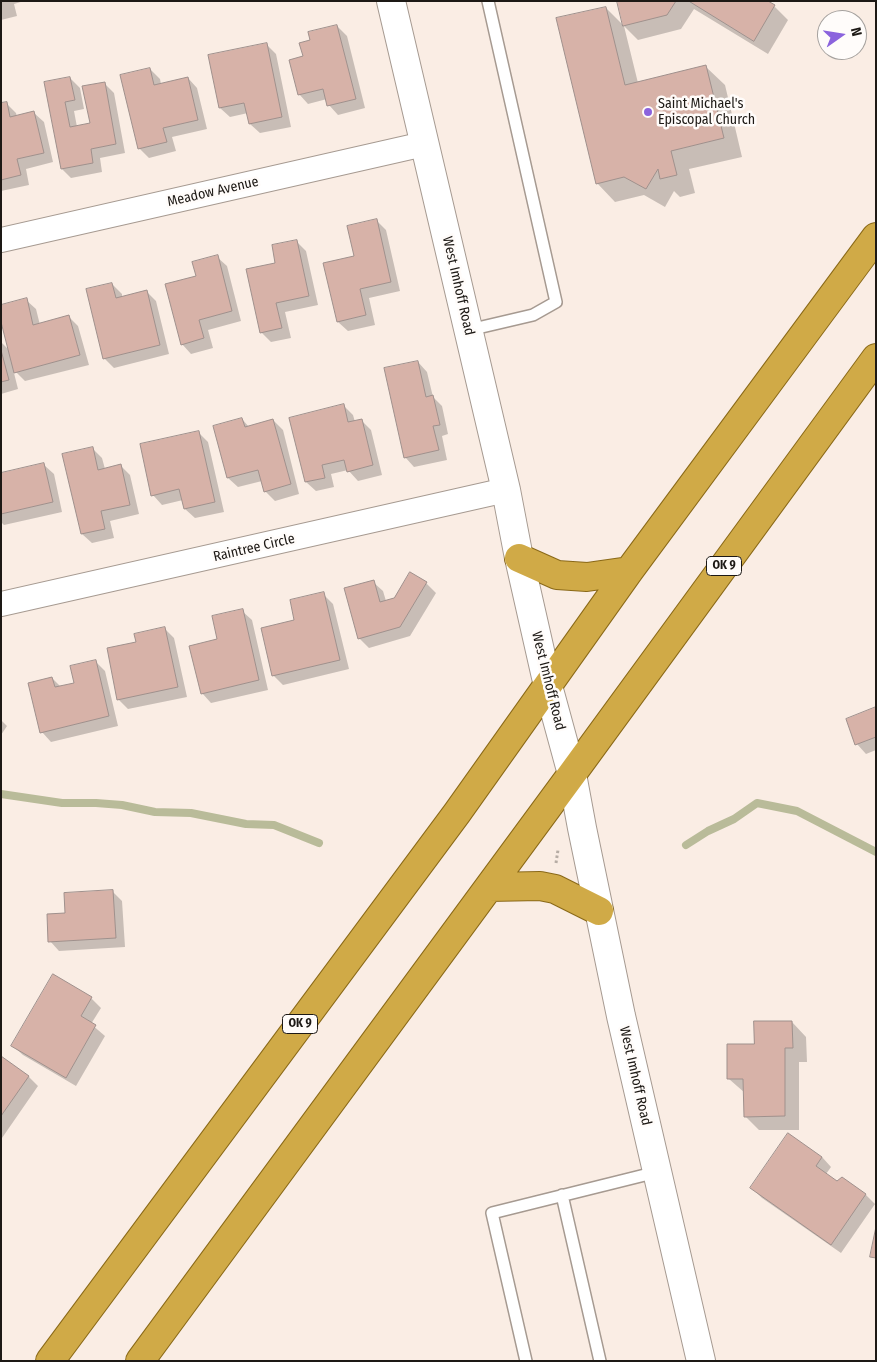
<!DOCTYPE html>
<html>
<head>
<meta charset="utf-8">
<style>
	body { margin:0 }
	#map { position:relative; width:877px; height:1362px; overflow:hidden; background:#faede4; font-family:"Fira Sans Condensed",sans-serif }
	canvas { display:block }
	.frame { position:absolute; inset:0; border:2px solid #1d1915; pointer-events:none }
	.north { position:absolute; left:817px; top:10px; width:50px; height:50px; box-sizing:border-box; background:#fffcfa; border:1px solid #a5a19e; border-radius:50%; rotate:77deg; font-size:14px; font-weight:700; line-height:20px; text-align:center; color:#1d1915 }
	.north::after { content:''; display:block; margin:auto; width:18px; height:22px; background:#8b63dd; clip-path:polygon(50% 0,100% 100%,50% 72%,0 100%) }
</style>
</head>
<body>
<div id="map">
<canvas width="877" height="1362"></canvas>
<div class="frame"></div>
<div class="north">N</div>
</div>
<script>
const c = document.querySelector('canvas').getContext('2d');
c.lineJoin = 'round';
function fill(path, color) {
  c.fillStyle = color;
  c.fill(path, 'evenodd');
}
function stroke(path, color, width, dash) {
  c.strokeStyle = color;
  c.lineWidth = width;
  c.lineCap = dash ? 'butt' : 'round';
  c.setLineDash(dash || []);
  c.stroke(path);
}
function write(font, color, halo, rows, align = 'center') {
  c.font = font + ' "Fira Sans Condensed",sans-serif';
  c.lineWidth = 5;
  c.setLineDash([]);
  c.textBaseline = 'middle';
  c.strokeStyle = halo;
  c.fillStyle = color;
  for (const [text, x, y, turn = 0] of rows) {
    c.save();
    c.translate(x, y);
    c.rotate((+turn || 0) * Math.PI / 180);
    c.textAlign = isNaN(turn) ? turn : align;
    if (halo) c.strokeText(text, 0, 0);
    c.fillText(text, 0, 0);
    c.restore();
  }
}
fill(new Path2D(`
	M1 1H24L14 4 17 16 1 20Z
	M618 1H766L774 6 788 20 768 54 694 9 681 29 638 40 624 26 638 83 706 67 725 85 742 157 689 169 695 193 680 197 674 191 665 207 644 195 615 202 597 183 606 8 624 26Z
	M337 26 347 36 365 108 338 115 329 105 327 99 308 104 299 94 304 57Z
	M266 44 276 54 291 127 260 133 250 124 248 113 230 117 220 108Z
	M150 69 160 79 161 84 188 78 197 88 207 129 172 137 176 151 149 158 139 148Z
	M70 78 80 88 84 109 74 111 77 127 91 124 104 83 114 93 125 153 100 158 102 172 71 178 62 169 45 83Z
	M6 103 16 113 17 117 34 113 44 122 53 162 26 169 29 185 1 191V104Z
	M376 220 386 230 400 291 369 298 375 325 348 331 338 322 356 257Z
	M296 241 306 251 318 305 285 312 291 338 271 342 261 332 277 263Z
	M217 257 227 266 241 321 208 330 213 348 191 354 182 344Z
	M112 284 122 294V297L146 291 156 301 169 354 114 368 104 358Z
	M26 300 36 309 40 325 69 317 78 326 89 365 25 381 13 369 18 389 1 394V342L10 351Z
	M418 362 427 372 433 397 442 406 448 434 442 436 447 460 414 467 405 457Z
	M344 406 353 415 355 422 361 420 371 430 382 475 358 481 348 470 331 474 334 487 316 491 306 482 290 419Z
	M242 419 249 427 273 420 283 430 299 494 275 501 265 491 262 481 238 487 228 478 215 427Z
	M198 432 208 442 224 512 195 518 185 509 183 500 162 505 153 495Z
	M93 449 102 458 105 469 121 466 130 475 139 514 110 521 114 538 92 543 82 534Z
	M44 465 54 474 62 512 4 525 1 522V474Z
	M411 574 426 583 436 593 410 636 369 648 359 638 373 582 383 591 386 601 395 599Z
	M323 594 333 604 349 669 283 685 273 675 296 621Z
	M242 611 252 620 268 690 211 703 202 693 219 640Z
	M165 629 174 638 187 697 128 709 118 699 138 643Z
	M95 661 105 671 118 726 51 742 42 732 52 678 61 687 75 684Z
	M876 708V750L866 754 857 744Z
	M1 720 7 726 1 735Z
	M112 891 122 901 125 947 59 951 50 941Z
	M53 976 91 998 101 1008 91 1024 105 1036 76 1086 23 1055 13 1046Z
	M792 1022 806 1037 807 1062H799V1130H759L745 1116V1093L729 1079Z
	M1 1057 29 1077 38 1086 2 1138Z
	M822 1157 831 1167 826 1174 837 1182 842 1178 866 1195 875 1204 841 1253 762 1198 752 1188Z`), '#0003');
stroke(new Path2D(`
	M1 794 62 803H96L122 805 155 812 191 813 246 824 274 825 319 843
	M686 845 708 831 734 819 757 803 797 811 876 852`), '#b9bb99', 8);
const building = new Path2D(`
	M617 1H676L667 15 623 26Z
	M689 1H768L775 5 754 41Z
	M606 7 625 85 706 65 724 138 671 151 677 175 660 179 658 169 646 189 624 177 596 184 556 18Z
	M337 25 356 99 327 106 323 89 298 95 289 60 303 56 299 43 310 40 308 32Z
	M267 43 282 117 249 124 244 103 219 108 208 55Z
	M150 68 154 85 188 77 198 120 163 128 167 142 138 149 120 75Z
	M70 77 75 100 65 102 70 127 90 123 82 86 105 82 116 144 91 149 93 163 61 169 44 82Z
	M7 102 10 117 34 111 44 153 17 159 21 175 1 180V103Z
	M377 219 391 282 360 289 366 315 337 322 323 263 354 256 347 226Z
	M297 240 309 296 276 303 282 328 260 333 246 269 275 263 272 245Z
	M218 255 232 311 199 320 204 338 181 345 165 284 196 276 192 262Z
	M112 283 116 298 147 290 160 345 103 359 86 289Z
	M27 298 33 325 69 315 80 355 14 373 1 322V305Z
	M1 350 9 380 1 382Z
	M418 361 426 397 433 395 440 425 433 426 439 450 404 458 384 368Z
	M344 404 348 422 362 419 373 465 347 472 344 460 322 465 325 478 305 482 289 418Z
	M242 418 245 427 273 419 291 484 264 492 258 470 227 478 213 426Z
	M199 431 215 502 184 509 179 489 151 496 140 444Z
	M93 447 98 470 121 464 130 505 101 511 105 529 81 534 62 454Z
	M44 463 53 502 1 514V473Z
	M410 572 427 582 400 627 358 639 344 588 374 580 380 602 394 598Z
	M324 592 340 660 272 676 261 628 294 620 290 600Z
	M243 609 259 680 201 694 189 646 217 639 212 616Z
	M165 627 178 687 117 700 107 648 136 642 134 634Z
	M96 660 109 716 40 733 28 683 52 677 55 687 74 683 70 666Z
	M876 707V737L855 745 846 719Z
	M113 890 116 938 48 942 47 914 65 913 64 893Z
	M53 974 92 997 81 1016 96 1025 66 1078 11 1046Z
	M754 1021H792L793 1048H785V1116L744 1117 743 1079H727V1044H754Z
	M1 1056 29 1076 1 1116Z
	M788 1133 822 1157 816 1166 837 1181 842 1177 866 1194 831 1245 750 1188Z
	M876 1227V1258L870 1257Z`);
fill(building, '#d7b2a8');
stroke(building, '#9f908c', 1);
const service = new Path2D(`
	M469 330 533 315 556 302 488 1
	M562 1195 600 1361
	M526 1361 492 1213 657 1172`);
const minor = new Path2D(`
	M1 240 424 144
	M1 604 506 490`);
const tertiary = new Path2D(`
	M391 1 506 490 519 558 548 686 572 774 582 828 621 1016 701 1361`);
const trunk = new Path2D(`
	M519 558 557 575 587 577 629 571
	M489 887 540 886 555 889 599 911
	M50 1361 457 813 629 571 876 237
	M140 1361 572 774 876 358`);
stroke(service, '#a69a91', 14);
stroke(minor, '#a69a91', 26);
stroke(tertiary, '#a69a91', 30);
stroke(trunk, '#8a6918', 30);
stroke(new Path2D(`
	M556 863 558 850`), '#b6aca4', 3, [2.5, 2.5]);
stroke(service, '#fff', 11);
stroke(minor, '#fff', 24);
stroke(tertiary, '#fff', 28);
stroke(trunk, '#d0aa47', 28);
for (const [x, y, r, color] of [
	[648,112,5,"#8b63dd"]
]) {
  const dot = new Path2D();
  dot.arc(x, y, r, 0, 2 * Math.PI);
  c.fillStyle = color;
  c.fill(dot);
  stroke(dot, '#fffcfa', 2);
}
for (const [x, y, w] of [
	[724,566,35],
	[300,1024,35]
]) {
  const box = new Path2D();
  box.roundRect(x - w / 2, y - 9.5, w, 19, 4);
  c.fillStyle = '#fffcfa';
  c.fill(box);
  stroke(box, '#1d1915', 1);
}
write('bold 12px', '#1d1915', null, [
	["OK 9",724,566],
	["OK 9",300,1024]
]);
write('14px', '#1d1915', '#fffcfa', [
	["Saint Michael's",658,104],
	["Episcopal Church",658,120]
], 'left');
write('14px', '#1d1915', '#fffcfa', [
	["Meadow Avenue",213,192,-13],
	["West Imhoff Road",458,286,77],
	["Raintree Circle",254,548,-13],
	["West Imhoff Road",548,681,76],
	["West Imhoff Road",635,1076,77]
]);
</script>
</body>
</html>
